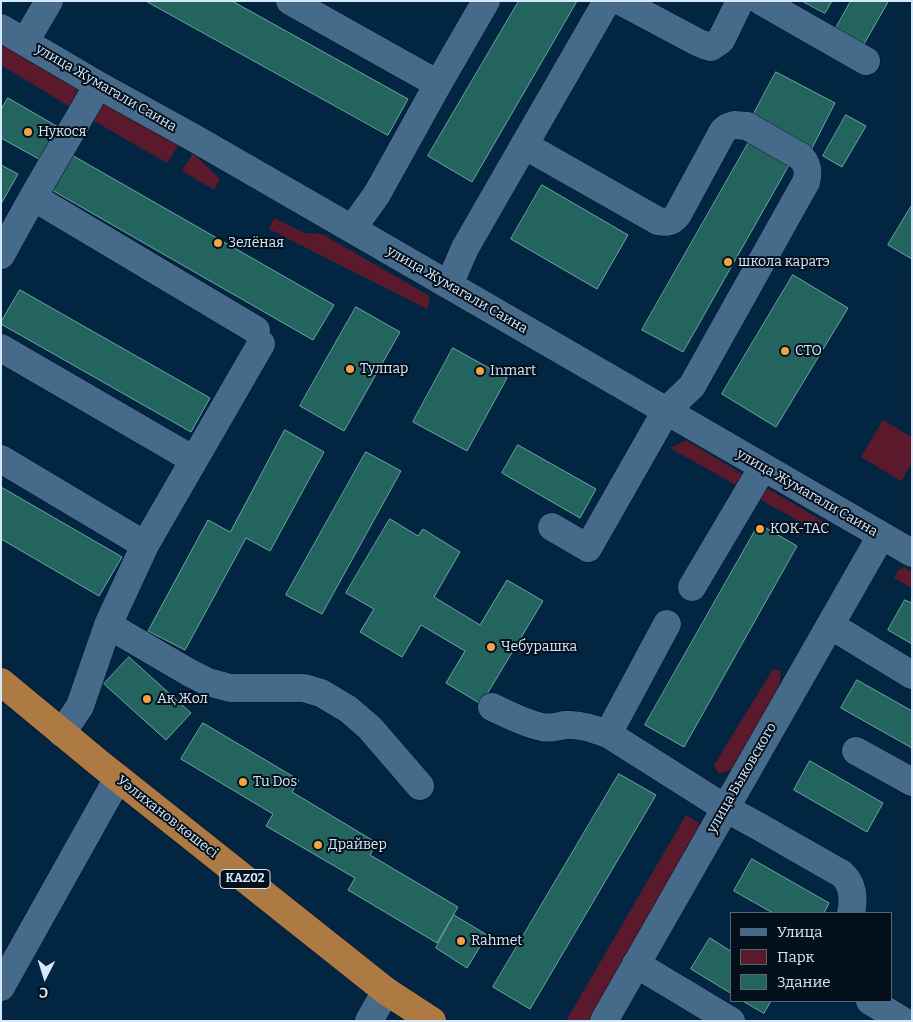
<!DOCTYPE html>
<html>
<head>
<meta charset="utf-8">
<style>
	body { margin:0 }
	#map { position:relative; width:913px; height:1022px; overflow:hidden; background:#022642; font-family:Bitter,serif }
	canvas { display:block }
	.frame { position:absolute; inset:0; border:2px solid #d5e9fb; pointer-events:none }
	.legend { position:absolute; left:730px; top:912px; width:162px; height:90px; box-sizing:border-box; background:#030f1b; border:1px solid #576675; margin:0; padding:6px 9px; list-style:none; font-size:15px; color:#d5e9fb }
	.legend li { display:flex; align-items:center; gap:10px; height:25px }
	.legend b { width:25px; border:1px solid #576675 }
	.north { position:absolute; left:20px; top:952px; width:50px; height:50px; -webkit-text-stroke:4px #030f1b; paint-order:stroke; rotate:185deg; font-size:14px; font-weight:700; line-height:20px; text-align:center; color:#d5e9fb }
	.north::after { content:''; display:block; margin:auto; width:18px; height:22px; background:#d5e9fb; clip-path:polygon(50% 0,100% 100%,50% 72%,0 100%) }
</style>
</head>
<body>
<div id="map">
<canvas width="913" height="1022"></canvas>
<div class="frame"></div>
<ul class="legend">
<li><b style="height:6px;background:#466a8a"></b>Улица</li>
<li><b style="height:14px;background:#5a1a2c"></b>Парк</li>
<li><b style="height:14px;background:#23645e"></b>Здание</li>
</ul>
<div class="north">С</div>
</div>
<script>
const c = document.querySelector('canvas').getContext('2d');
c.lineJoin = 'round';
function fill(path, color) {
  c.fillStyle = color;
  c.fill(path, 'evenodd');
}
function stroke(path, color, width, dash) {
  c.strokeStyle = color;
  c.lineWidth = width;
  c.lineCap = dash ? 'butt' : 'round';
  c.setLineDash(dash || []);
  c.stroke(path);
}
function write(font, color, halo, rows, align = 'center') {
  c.font = font + ' Bitter,serif';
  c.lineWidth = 4;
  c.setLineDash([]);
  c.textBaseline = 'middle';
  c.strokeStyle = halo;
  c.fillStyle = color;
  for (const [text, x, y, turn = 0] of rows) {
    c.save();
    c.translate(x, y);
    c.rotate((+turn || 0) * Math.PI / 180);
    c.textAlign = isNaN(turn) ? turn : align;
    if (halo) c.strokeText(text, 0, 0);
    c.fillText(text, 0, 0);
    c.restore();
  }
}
fill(new Path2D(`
	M1 41 76 86C83 95 77 100 72 108L1 65Z
	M105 102 179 144 167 163 89 118 95 106Z
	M193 153 220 179 214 190 182 171Z
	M274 218 304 233 322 234 428 295 430 300 427 309 269 229Z
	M883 420 912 437V463L901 481 861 457Z
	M686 440 742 474 745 479 743 489 670 448Z
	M769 489 822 521 825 523 826 531 823 535 756 497 764 490Z
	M904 567 912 572V588L894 578 898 571Z
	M773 669 781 671 779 687 734 769 719 774 714 765Z
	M686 815 705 827 594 1021H566Z`), '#5a1a2c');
const building = new Path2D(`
	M146 1H232L408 99 388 135Z
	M519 1H577L472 182 428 156Z
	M802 1H832L825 13Z
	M851 1H886L888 2 864 44 836 28Z
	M776 72 835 103 810 152 750 121Z
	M8 98 58 127 39 159 1 138V110Z
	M846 115 866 126 842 167 823 156Z
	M749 142 789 165 683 352 642 330Z
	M70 154 334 305 313 340 50 189Z
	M1 165 18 174 1 204Z
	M542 185 628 235 597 289 511 239Z
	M912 205V259L888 245Z
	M793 275 848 308 776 427 722 394Z
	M20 290 210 398 191 432 1 324V322Z
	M356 307 400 332 344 431 300 406Z
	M453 348 507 378 467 451 413 422Z
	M285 430 324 452 270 551 246 538 185 650 148 631 208 520 230 532Z
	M518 445 596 489 580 518 502 473Z
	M366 452 401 471 322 614 286 595Z
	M1 487 122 557 99 596 1 539Z
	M390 519 418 536 423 529 460 552 434 597 480 625 507 580 543 601 481 704 446 683 465 651 421 625 402 657 360 632 374 609 346 593Z
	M759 524 797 546 684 747 645 725Z
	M905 600 912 603V644L888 630Z
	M129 657 191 713 166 740 104 684Z
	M857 680 912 711V748L841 708Z
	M203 723 299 780 292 792 377 843 370 855 458 907 437 943 348 890 355 878 266 826 273 814 181 759Z
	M810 761 883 803 867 832 794 790Z
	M619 774 656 795 530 1009 493 987Z
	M752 859 829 903 824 913H773L734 891Z
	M454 915 487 935 467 968 436 948Z
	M710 938 732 952V994L691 969Z
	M743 1001H771L764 1013Z`);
fill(building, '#23645e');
stroke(building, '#6aa8a1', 1);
const minor = new Path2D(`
	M290 1 438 84
	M620 1 697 42 704 45 711 47 721 40 740 1
	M761 1 866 61
	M1 28 98 85 194 138 352 229 912 553
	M25 42 49 1
	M98 85 33 197 256 330
	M524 145 658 221C667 223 673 221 678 214L723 131 728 127 734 125 747 126 801 157C808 165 809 172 806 182L692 386 666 411 588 548 552 527
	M352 229 377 194 438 84 486 1
	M1 255 33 197
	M449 285 465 248 607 1
	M1 348 194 460
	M1 459 145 545
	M692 587 763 467
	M108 625 190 673 208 682 230 688H304L321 693 348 709 370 728 420 786
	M830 625 912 675
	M492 707C507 714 526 724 542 727 551 729 558 726 566 725 580 724 594 729 608 734L725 808 758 826 842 874C853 884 854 899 851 913
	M62 733 80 706 108 625 145 545 261 344
	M608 734 667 624
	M856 751 912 782
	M636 964 731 1021
	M1 987 118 778
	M870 1001 903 1021
	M369 1021 386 991
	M604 1021 881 536`);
const highway = new Path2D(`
	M1 682 99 763 386 991 432 1021`);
stroke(minor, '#000f23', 29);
stroke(highway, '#000f23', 29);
stroke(minor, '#466a8a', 28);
stroke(highway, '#ad7a43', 28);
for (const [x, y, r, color] of [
	[28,132,5,"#f4a344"],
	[218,243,5,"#f4a344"],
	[728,262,5,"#f4a344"],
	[785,351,5,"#f4a344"],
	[350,369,5,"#f4a344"],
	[480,371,5,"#f4a344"],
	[760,529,5,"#f4a344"],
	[491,647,5,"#f4a344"],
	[147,699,5,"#f4a344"],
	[243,782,5,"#f4a344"],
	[318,845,5,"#f4a344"],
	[461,941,5,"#f4a344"]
]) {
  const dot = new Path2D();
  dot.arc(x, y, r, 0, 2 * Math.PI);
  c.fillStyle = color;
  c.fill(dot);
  stroke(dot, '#030f1b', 2);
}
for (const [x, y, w] of [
	[245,879,50]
]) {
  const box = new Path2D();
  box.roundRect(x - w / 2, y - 9.5, w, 19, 4);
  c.fillStyle = '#030f1b';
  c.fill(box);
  stroke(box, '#d5e9fb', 1);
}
write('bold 12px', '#d5e9fb', null, [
	["KАZ02",245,879]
]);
write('14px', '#d5e9fb', '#030f1b', [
	["улица Жумагали Саина",106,88,30],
	["улица Жумагали Саина",457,290,30],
	["улица Жумагали Саина",807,493,30],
	["улица Быковского",742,778,-60],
	["Уәлиханов көшесі",167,817,38]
]);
write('14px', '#d5e9fb', '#030f1b', [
	["Нукося",38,132],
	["Зелёная",228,243],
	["школа каратэ",738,262],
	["СТО",795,351],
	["Тулпар",360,369],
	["Inmart",490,371],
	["КОК-ТАС",770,529],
	["Чебурашка",501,647],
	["Ақ Жол",157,699],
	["Tu Dos",253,782],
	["Драйвер",328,845],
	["Rahmet",471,941]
], 'left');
</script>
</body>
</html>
